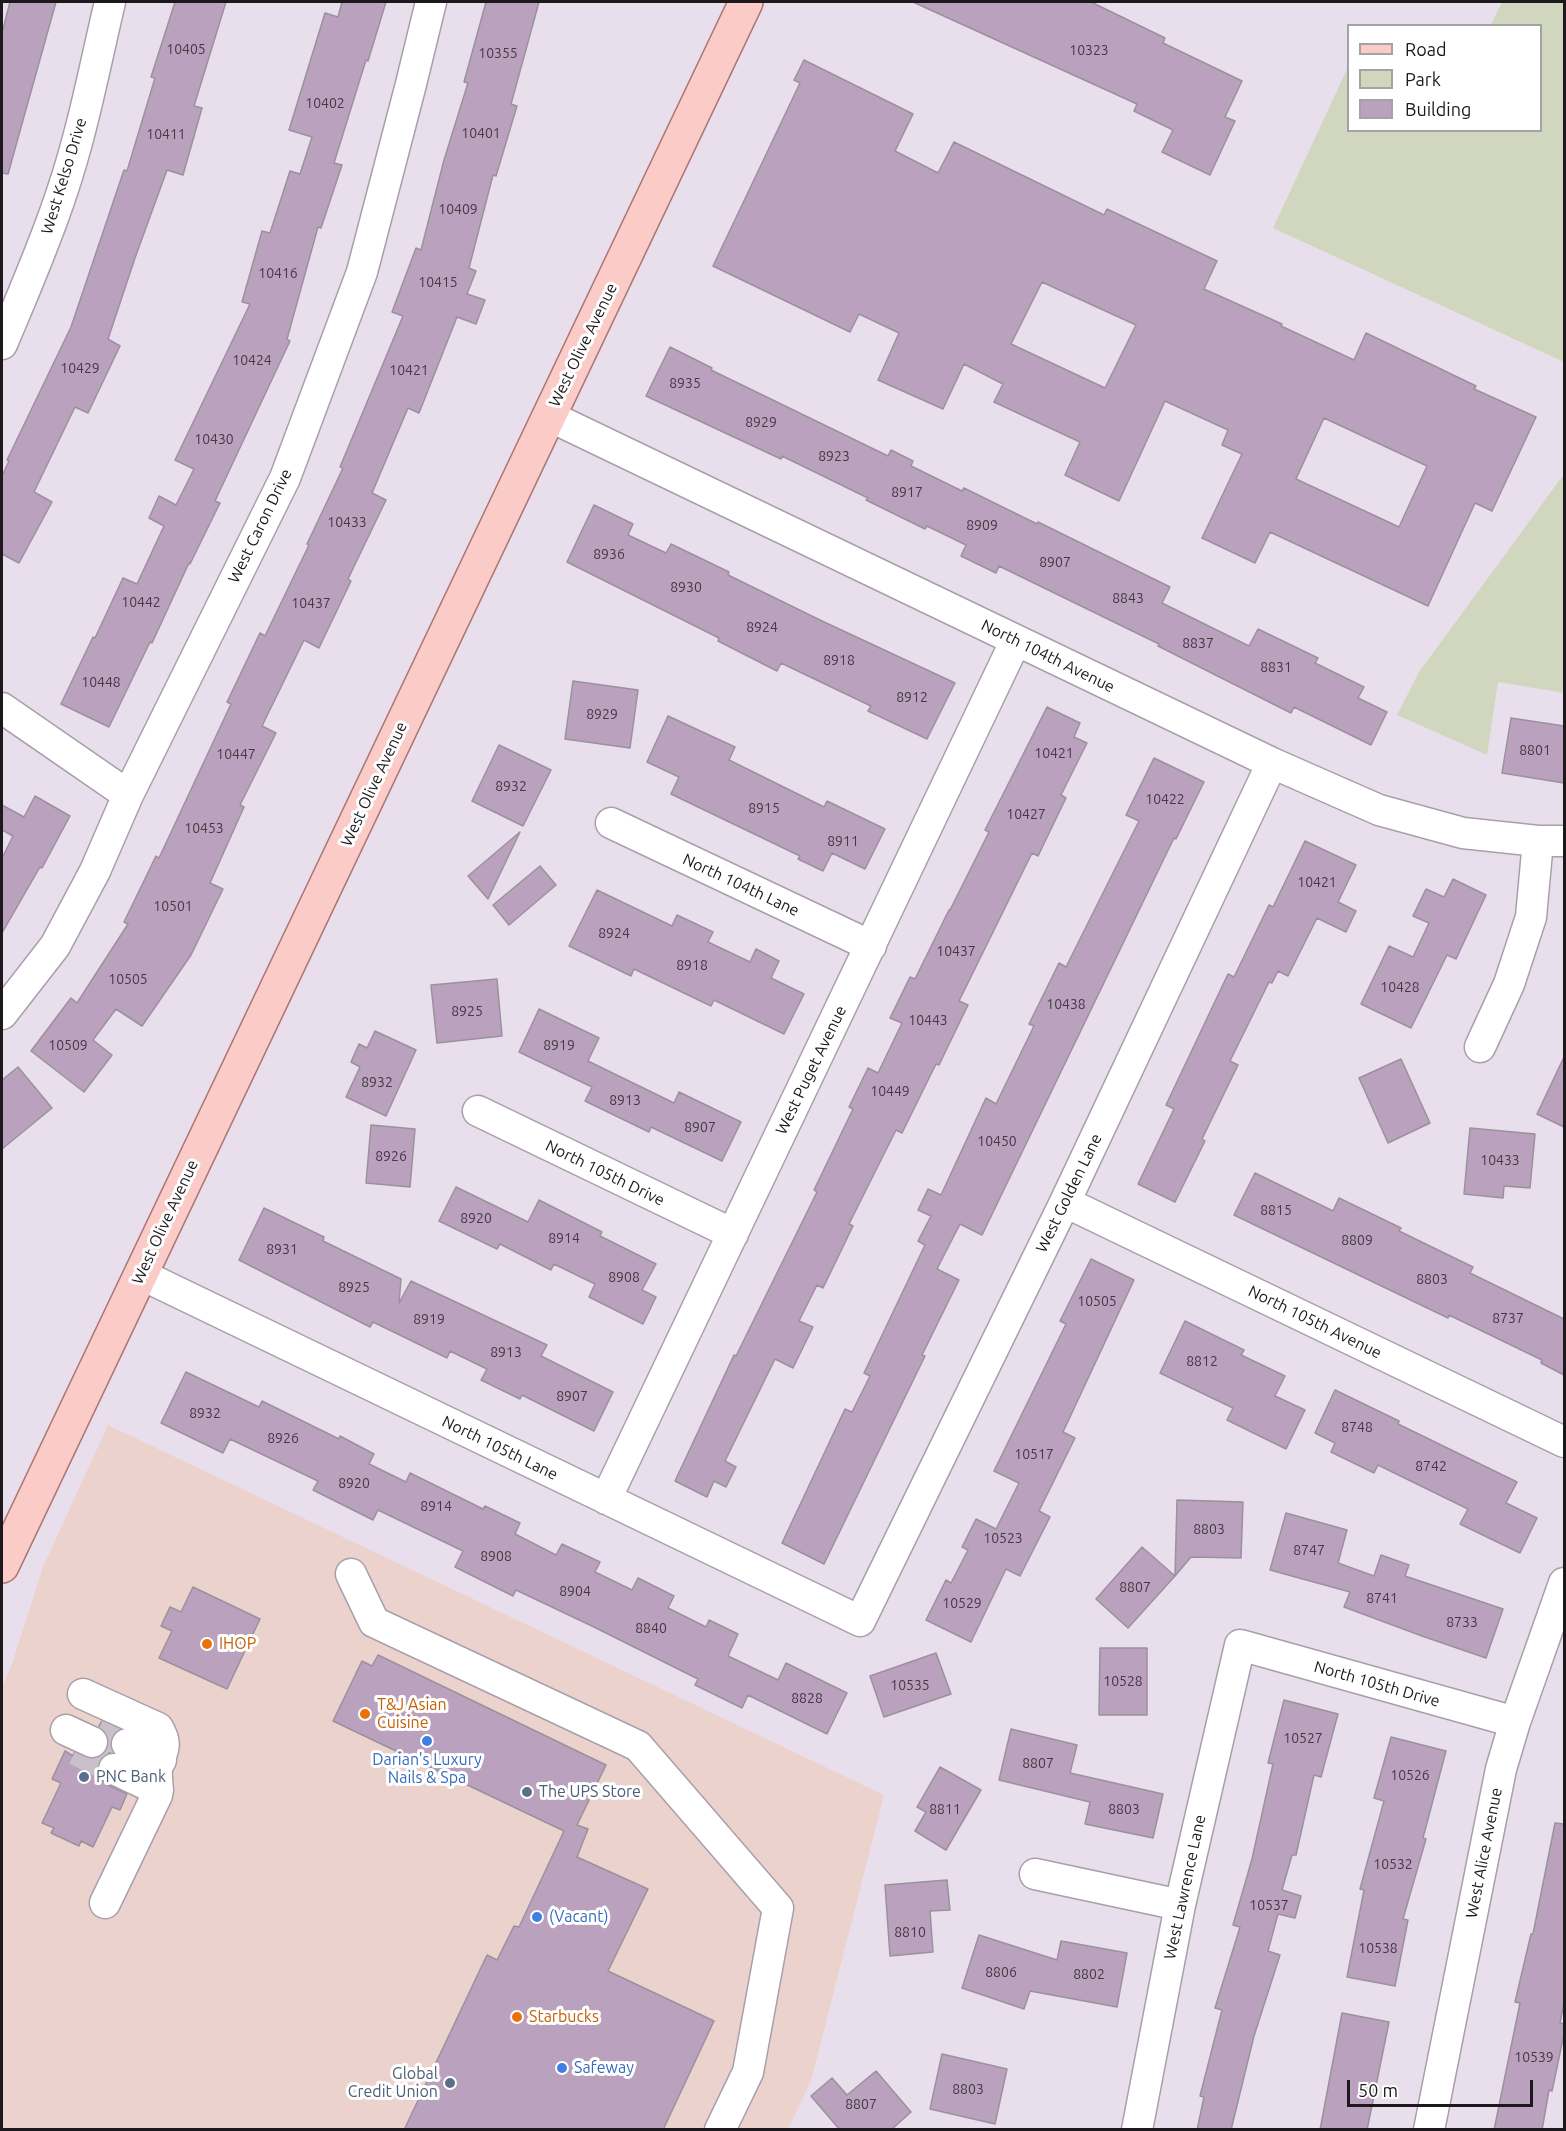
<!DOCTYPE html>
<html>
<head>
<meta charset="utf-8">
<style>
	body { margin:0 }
	#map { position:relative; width:1566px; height:2131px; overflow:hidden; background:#e9deeb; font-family:Ubuntu,sans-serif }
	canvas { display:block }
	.frame { position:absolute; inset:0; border:3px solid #1c181c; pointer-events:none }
	.legend { position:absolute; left:1347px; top:24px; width:195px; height:108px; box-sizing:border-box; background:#fff; border:2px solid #a4a3a4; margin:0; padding:8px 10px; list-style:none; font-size:18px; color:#1c181c }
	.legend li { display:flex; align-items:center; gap:12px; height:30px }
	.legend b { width:30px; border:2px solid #a4a3a4 }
	.scale { position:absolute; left:1347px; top:2080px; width:186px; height:27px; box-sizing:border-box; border:3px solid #1c181c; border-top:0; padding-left:8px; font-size:18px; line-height:21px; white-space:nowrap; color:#1c181c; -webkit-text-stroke:4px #fff; paint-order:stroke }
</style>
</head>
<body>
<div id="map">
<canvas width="1566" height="2131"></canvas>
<div class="frame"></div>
<ul class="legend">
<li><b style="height:8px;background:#fbcbc8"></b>Road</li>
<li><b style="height:16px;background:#d1d7bf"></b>Park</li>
<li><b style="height:16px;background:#baa1bd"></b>Building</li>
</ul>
<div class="scale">50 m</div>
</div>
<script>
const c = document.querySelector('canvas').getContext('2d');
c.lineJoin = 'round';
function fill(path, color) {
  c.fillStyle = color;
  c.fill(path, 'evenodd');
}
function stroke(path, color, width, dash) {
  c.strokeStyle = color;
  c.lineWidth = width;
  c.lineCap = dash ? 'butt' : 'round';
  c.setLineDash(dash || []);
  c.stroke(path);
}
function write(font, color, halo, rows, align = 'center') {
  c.font = font + ' Ubuntu,sans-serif';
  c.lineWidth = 6;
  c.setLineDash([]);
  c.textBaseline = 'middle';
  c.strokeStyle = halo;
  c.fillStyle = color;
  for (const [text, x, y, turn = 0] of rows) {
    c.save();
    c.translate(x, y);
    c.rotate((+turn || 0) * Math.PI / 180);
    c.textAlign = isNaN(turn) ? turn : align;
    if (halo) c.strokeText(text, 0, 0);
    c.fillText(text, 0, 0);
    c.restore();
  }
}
fill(new Path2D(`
	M108 1425 884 1795 811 2081 788 2129H2V1687L11 1667 43 1567Z`), '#ecd2cc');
fill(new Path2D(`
	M1502 2H1564V362L1273 228 1348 67V130H1540V26L1491 25Z
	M1564 474V693L1498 682 1487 755 1397 715 1419 672Z`), '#d1d7bf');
const building = new Path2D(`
	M10 2H56L8 174 2 173V33Z
	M175 2H226L194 106 202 108 183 175 167 170 135 258 108 339 120 346 88 413 75 407 34 492 52 502 19 563 2 554V476L9 461 7 460 71 327 124 170 127 171 155 78 151 77Z
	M342 2H386L368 61 366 60 334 163 342 165 321 228 318 227 287 339 290 341 215 501 220 503 190 564 189 563 152 643 150 642 109 727 61 704 93 637 95 638 123 578 137 584 164 526 149 518 159 496 176 505 194 469 175 460 250 304 242 302 262 231 270 233 290 171 300 174 312 137 289 130 325 13 338 17Z
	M486 2H539L511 104 517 106 496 176 493 175 469 268 476 271 467 294 485 300 476 324 457 317 419 413 408 408 372 493 386 500 348 579 351 581 319 648 304 640 262 726 276 733 240 805 244 807 210 883 223 889 191 955 142 1026 116 1009 93 1040 112 1055 84 1092 31 1051 71 998 77 1003 128 924 124 922 156 856 159 858 231 704 227 702 260 633 265 636 309 545 307 544 343 468 340 467 403 316 392 312 416 248 421 250 444 160 468 83 464 82Z
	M913 2H1091L1165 38 1163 43 1242 81 1225 117 1235 121 1210 175 1162 152 1173 130 1134 111 1137 104Z
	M804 60 913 114 895 151 938 173 954 142 1104 215 1107 209 1217 261 1204 289 1282 324 1281 326 1354 360 1366 333 1476 386 1474 389 1536 417 1492 511 1475 503 1428 606 1270 532 1255 563 1202 538 1242 454 1222 445 1228 430 1165 401 1119 501 1065 475 1080 442 994 402 1003 384 964 364 943 409 878 380 899 333 859 314 850 332 713 266 800 83 794 80ZM1042 282 1136 325 1105 388 1011 344ZM1324 418 1427 466 1399 527 1296 479Z
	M670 347 712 368 711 370 888 456 891 450 913 461 911 466 962 491 964 488 1037 524 1038 522 1170 587 1162 603 1249 646 1258 629 1318 658 1315 663 1364 687 1358 698 1387 712 1371 745 1294 707 1291 713 1158 646 1159 644 999 566 996 573 961 556 966 545 927 526 925 529 866 500 868 498 782 456 781 459 646 396Z
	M594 505 633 524 628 535 666 553 671 544 729 572 728 575 822 621 955 683 927 739 868 711 871 706 781 663 777 671 718 641 719 638 567 562Z
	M573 681 638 690 630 748 565 739Z
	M1047 707 1080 723 1074 737 1087 743 1061 795 1066 798 1038 856 1032 853 959 1001 968 1005 939 1065 936 1064 902 1133 896 1130 849 1224 853 1226 823 1288 817 1285 799 1321 813 1327 793 1368 775 1359 725 1461 736 1467 726 1487 714 1481 707 1497 675 1481 734 1355 736 1356 817 1192 814 1190 853 1109 849 1107 868 1068 878 1073 902 1023 890 1018 910 977 915 979 949 910H950L989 832 985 830Z
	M668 716 735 747 729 760 824 807 827 801 885 829 865 869 832 853 823 871 798 859 800 856 671 794 679 777 647 762Z
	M1511 718 1564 726V783L1502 773Z
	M499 745 551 770 523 826 472 801Z
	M1154 758 1204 782 1176 839 1174 838 982 1235 960 1224 937 1269 959 1280 922 1355 925 1356 824 1564 782 1543 845 1409 852 1412 870 1376 864 1373 925 1245 918 1241 931 1216 918 1210 928 1189 941 1195 986 1098 996 1104 1034 1026 1029 1024 1059 963 1066 967 1139 821 1126 815Z
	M35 796 70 816 42 868 40 867 2 933V858L13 836 2 830V805L24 817Z
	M520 832 488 899 468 876Z
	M1305 841 1356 865 1338 902 1356 911 1346 932 1317 918 1288 976 1278 971 1272 983 1269 982 1230 1061 1238 1065 1202 1139 1205 1141 1175 1202 1138 1184 1174 1109 1166 1105 1228 974 1234 977 1269 905 1273 907Z
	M540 866 556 885 509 925 493 905Z
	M1453 879 1486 895 1456 959 1447 955 1411 1028 1361 1004 1389 946 1413 957 1429 923 1413 916 1426 889 1444 897Z
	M597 890 672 926 677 915 713 932 708 942 750 962 756 949 779 961 771 978 804 994 784 1034 714 1000 711 1006 634 969 631 976 569 946Z
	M497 979 502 1036 437 1043 431 985Z
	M539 1009 599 1038 588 1061 674 1103 679 1092 741 1122 722 1161 651 1127 649 1132 585 1101 592 1087 519 1052Z
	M375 1031 416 1050 386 1116 346 1097 360 1067 351 1062 359 1044 367 1048Z
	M1564 1057V1127L1537 1114Z
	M1401 1059 1430 1123 1388 1143 1359 1078Z
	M18 1067 52 1108 2 1149V1080Z
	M371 1125 415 1129 410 1187 366 1183Z
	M1470 1128 1535 1134 1530 1188 1504 1186 1503 1198 1464 1194Z
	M1255 1173 1333 1211 1339 1198 1401 1228 1399 1231 1473 1267 1470 1273 1564 1319V1375L1541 1363 1542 1360 1449 1315 1448 1318 1234 1215Z
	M456 1187 528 1222 539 1200 602 1232 600 1236 656 1264 642 1290 656 1297 643 1324 589 1297 595 1284 554 1264 551 1270 500 1244 497 1249 439 1221Z
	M264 1208 324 1237 323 1241 401 1279 399 1303 411 1281 547 1345 541 1356 613 1392 594 1431 522 1395 520 1399 481 1380 487 1369 450 1351 447 1358 373 1322 370 1327 239 1260Z
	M1091 1259 1134 1280 1063 1432 1075 1438 1039 1511 1050 1517 1020 1576 1006 1569 971 1642 926 1620 946 1580 951 1583 968 1550 962 1547 976 1519 996 1529 1019 1483 994 1471 1066 1324 1060 1321Z
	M1185 1321 1244 1350 1241 1355 1285 1376 1275 1396 1305 1410 1286 1449 1227 1420 1233 1408 1160 1373Z
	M186 1372 259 1407 262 1401 339 1439 340 1436 374 1454 369 1464 406 1482 410 1473 483 1509 485 1506 520 1523 515 1534 556 1555 562 1544 600 1562 595 1572 632 1590 638 1578 674 1596 668 1608 706 1627 709 1620 738 1634 728 1656 778 1680 786 1663 847 1693 827 1734 748 1695 742 1708 695 1685 698 1679 594 1627 516 1590 513 1596 455 1567 463 1551 378 1510 373 1520 313 1490 318 1481 230 1439 223 1453 161 1423Z
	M1335 1390 1399 1421 1398 1424 1517 1482 1506 1503 1537 1518 1520 1553 1460 1524 1468 1509 1378 1465 1374 1473 1331 1452 1335 1443 1315 1433Z
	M1177 1500 1243 1502 1241 1558 1191 1557 1175 1576Z
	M1286 1513 1347 1530 1338 1563 1374 1576 1381 1555 1409 1565 1405 1576 1503 1609 1486 1658 1422 1636 1344 1607 1350 1592 1270 1570Z
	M1142 1547 1175 1576 1128 1628 1096 1599Z
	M193 1587 260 1619 227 1689 159 1658 172 1631 161 1626 170 1607 181 1612Z
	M1100 1648H1147V1715H1099Z
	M936 1653 951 1694 884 1717 870 1676Z
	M378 1655 606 1765 577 1825 588 1829 577 1857 648 1889 608 1971 714 2021 663 2130H404L487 1955 497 1960 514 1926 519 1927 564 1831 333 1721 362 1661 372 1666Z
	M1284 1700 1338 1714 1321 1777 1314 1775 1296 1855H1292L1282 1890 1301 1896 1295 1918 1278 1914 1268 1951 1280 1955 1254 2036 1231 2130H1197L1204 2097 1200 2096 1222 2010 1215 2008 1240 1927 1233 1925 1252 1859 1273 1764 1268 1763Z
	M102 1721 119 1729 111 1737 110 1745 112 1752 105 1755 99 1761 97 1771 100 1778 106 1784 127 1794 120 1810 112 1807 93 1847 81 1841 79 1846 51 1833 54 1828 42 1823 61 1783 52 1779 65 1751 73 1756 74 1753 93 1759 101 1756 107 1750 109 1740 106 1732 99 1726Z
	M1011 1729 1077 1745 1070 1773 1163 1794 1153 1838 1085 1824 1090 1802 999 1780Z
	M1391 1737 1446 1751 1423 1838 1426 1839 1403 1919 1408 1920 1395 1986 1347 1977 1364 1890 1360 1889 1384 1801 1374 1798Z
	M940 1767 981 1790 946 1850 915 1831 926 1812 917 1807Z
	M1555 1823 1564 1824V2003L1560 2023 1564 2024V2034L1552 2091 1549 2090 1542 2130H1494L1520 2003 1515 2002 1531 1934H1533Z
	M947 1880 950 1910 930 1911 933 1952 890 1956 885 1885Z
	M979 1935 1057 1960 1061 1941 1127 1953 1117 2007 1030 1991 1024 2009 962 1988Z
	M1342 2013 1389 2022 1367 2130H1320Z
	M942 2054 1007 2069 995 2124 930 2109Z
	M876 2071 911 2112 891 2130H840L811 2096 832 2078 847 2095Z`);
fill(building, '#baa1bd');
stroke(building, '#9b919c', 1.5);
stroke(new Path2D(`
	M98 1730 127 1744
	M76 1750 114 1769`), '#cac0cc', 30, [30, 15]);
const minor = new Path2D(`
	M2 344C23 294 45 244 62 192 83 130 95 65 110 2
	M549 416 1272 763 1379 810 1463 833 1538 841H1564
	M2 708 128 795
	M611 823 871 946
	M2 1014 55 946 95 871 128 795 285 478 362 272 411 84 431 2
	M1480 1047 1509 984 1531 917 1538 841
	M478 1111 733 1234
	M1065 1202 1564 1442
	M140 1274 860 1621 1065 1202 1272 763
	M606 1499 1016 640
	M351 1574 374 1622 638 1746 778 1908 748 2072 720 2130
	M83 1694 158 1728C170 1748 160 1751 157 1770 156 1778 159 1787 157 1795L105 1903
	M66 1730 92 1742
	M127 1744 161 1760
	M114 1769 158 1790
	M1035 1874 1180 1905
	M1137 2130 1180 1905 1240 1645 1515 1722
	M1429 2130 1501 1769 1515 1722 1564 1583`);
const major = new Path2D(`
	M2 1566 746 2`);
stroke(minor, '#a99fab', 33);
stroke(major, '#ab7674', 36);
stroke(minor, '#fff', 30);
stroke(major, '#fbcbc8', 33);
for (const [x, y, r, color] of [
	[207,1644,6,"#e8710a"],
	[365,1714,6,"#e8710a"],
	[427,1741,6,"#3f7fe0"],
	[84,1777,6,"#5c6f8a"],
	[527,1792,6,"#5c6f8a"],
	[537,1917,6,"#3f7fe0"],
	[517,2017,6,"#e8710a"],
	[562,2068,6,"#3f7fe0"],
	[450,2083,6,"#5c6f8a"]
]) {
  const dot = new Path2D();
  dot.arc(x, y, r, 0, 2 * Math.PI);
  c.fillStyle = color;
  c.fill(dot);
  stroke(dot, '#fff', 2);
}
write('14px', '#443a44', null, [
	["10405",186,49],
	["10323",1089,50],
	["10355",498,53],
	["10402",325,103],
	["10401",481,133],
	["10411",166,134],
	["10409",458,209],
	["10416",278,273],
	["10415",438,282],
	["10424",252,360],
	["10429",80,368],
	["10421",409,370],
	["8935",685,383],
	["8929",761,422],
	["10430",214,439],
	["8923",834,456],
	["8917",907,492],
	["10433",347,522],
	["8909",982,525],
	["8936",609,554],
	["8907",1055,562],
	["8930",686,587],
	["8843",1128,598],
	["10442",141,602],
	["10437",311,603],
	["8924",762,627],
	["8837",1198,643],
	["8918",839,660],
	["8831",1276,667],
	["10448",101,682],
	["8912",912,697],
	["8929",602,714],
	["8801",1535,750],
	["10421",1054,753],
	["10447",236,754],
	["8932",511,786],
	["10422",1165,799],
	["8915",764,808],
	["10427",1026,814],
	["10453",204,828],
	["8911",843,841],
	["10421",1317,882],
	["10501",173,906],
	["8924",614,933],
	["10437",956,951],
	["8918",692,965],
	["10505",128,979],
	["10428",1400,987],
	["10438",1066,1004],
	["8925",467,1011],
	["10443",928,1020],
	["10509",68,1045],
	["8919",559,1045],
	["8932",377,1082],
	["10449",890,1091],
	["8913",625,1100],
	["8907",700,1127],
	["10450",997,1141],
	["8926",391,1156],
	["10433",1500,1160],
	["8815",1276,1210],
	["8920",476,1218],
	["8914",564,1238],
	["8809",1357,1240],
	["8931",282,1249],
	["8908",624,1277],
	["8803",1432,1279],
	["8925",354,1287],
	["10505",1097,1301],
	["8737",1508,1318],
	["8919",429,1319],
	["8913",506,1352],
	["8812",1202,1361],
	["8907",572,1396],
	["8932",205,1413],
	["8748",1357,1427],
	["8926",283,1438],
	["10517",1034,1454],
	["8742",1431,1466],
	["8920",354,1483],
	["8914",436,1506],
	["8803",1209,1529],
	["10523",1003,1538],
	["8747",1309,1550],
	["8908",496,1556],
	["8807",1135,1587],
	["8904",575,1591],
	["8741",1382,1598],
	["10529",962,1603],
	["8733",1462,1622],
	["8840",651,1628],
	["10528",1123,1681],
	["10535",910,1685],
	["8828",807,1698],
	["10527",1303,1738],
	["8807",1038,1763],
	["10526",1410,1775],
	["8811",945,1809],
	["8803",1124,1809],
	["10532",1393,1864],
	["10537",1269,1905],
	["8810",910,1932],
	["10538",1378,1948],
	["8806",1001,1972],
	["8802",1089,1974],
	["10539",1534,2057],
	["8803",968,2089],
	["8807",861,2104]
]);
write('16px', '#1c181c', '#fff', [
	["West Kelso Drive",64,176,-73],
	["West Olive Avenue",583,345,-64],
	["West Caron Drive",260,526,-64],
	["North 104th Avenue",1048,656,26],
	["West Olive Avenue",374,784,-65],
	["North 104th Lane",741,885,25],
	["West Puget Avenue",811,1070,-64],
	["North 105th Drive",605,1173,26],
	["West Golden Lane",1069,1193,-64],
	["West Olive Avenue",165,1222,-65],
	["North 105th Avenue",1315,1322,26],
	["North 105th Lane",500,1448,26],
	["North 105th Drive",1377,1684,16],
	["West Alice Avenue",1484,1853,-79],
	["West Lawrence Lane",1185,1887,-78]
]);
write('16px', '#c56008', '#fff', [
	["IHOP",219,1644],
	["T&J Asian",377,1705],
	["Cuisine",377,1723],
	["Starbucks",529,2017]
], 'left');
write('16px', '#366cbe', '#fff', [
	["Darian's Luxury",427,1760,"center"],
	["Nails & Spa",427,1778,"center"],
	["(Vacant)",549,1917],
	["Safeway",574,2068]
], 'left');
write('16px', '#4e5e75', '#fff', [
	["PNC Bank",96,1777],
	["The UPS Store",539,1792],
	["Global",438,2074,"right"],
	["Credit Union",438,2092,"right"]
], 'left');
</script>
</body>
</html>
